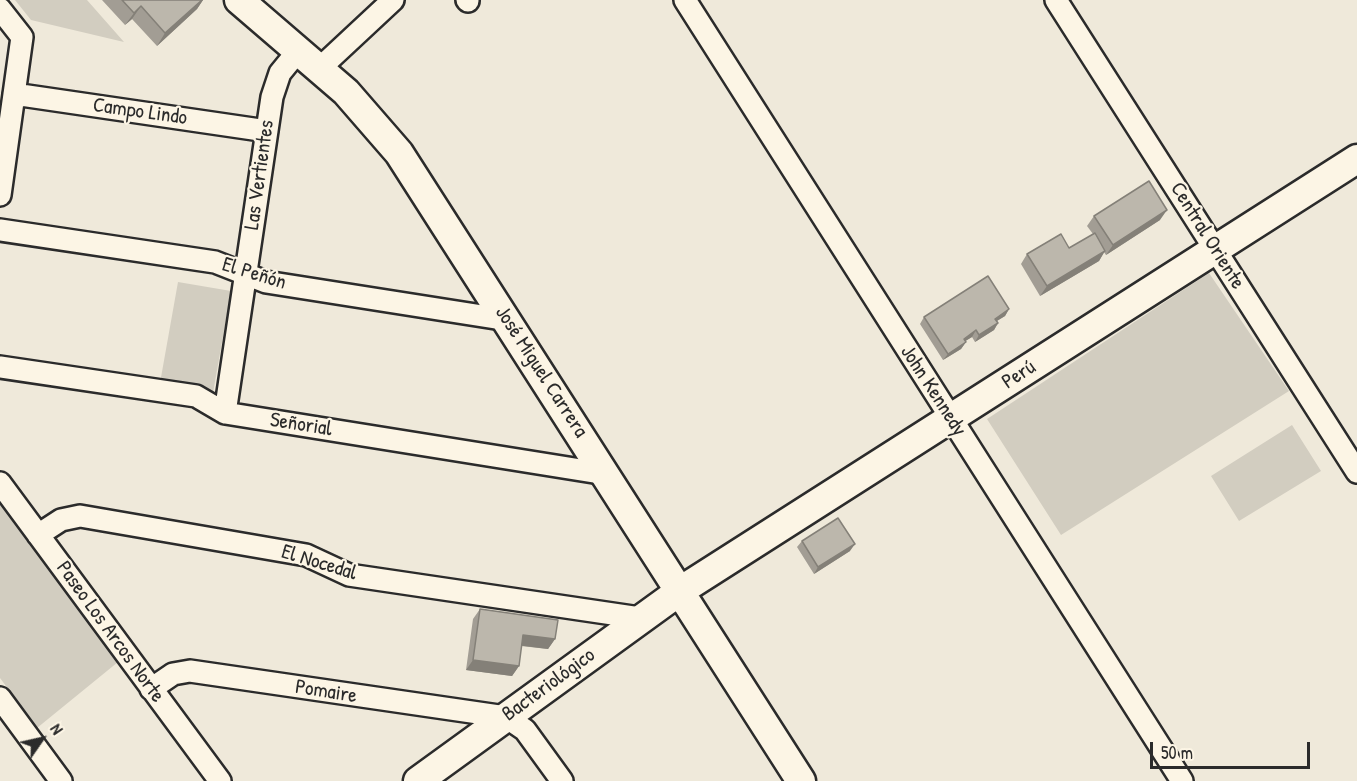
<!DOCTYPE html>
<html>
<head>
<meta charset="utf-8">
<style>
	body { margin:0 }
	#map { position:relative; width:1357px; height:781px; overflow:hidden; background:#efe9da; font-family:"Patrick Hand",sans-serif }
	canvas { display:block }
	.north { position:absolute; left:12px; top:709px; width:60px; height:60px; -webkit-text-stroke:4px #fcf5e5; paint-order:stroke; rotate:56deg; font-size:16px; font-weight:700; line-height:24px; text-align:center; color:#2b2b2b }
	.north::after { content:''; display:block; margin:auto; width:21px; height:27px; background:#2b2b2b; clip-path:polygon(50% 0,100% 100%,50% 72%,0 100%) }
	.scale { position:absolute; left:1150px; top:742px; width:160px; height:27px; box-sizing:border-box; border:3px solid #2b2b2b; border-top:0; padding-left:8px; font-size:18px; line-height:21px; white-space:nowrap; color:#2b2b2b; -webkit-text-stroke:4px #fcf5e5; paint-order:stroke }
</style>
</head>
<body>
<div id="map">
<canvas width="1357" height="781"></canvas>
<div class="north">N</div>
<div class="scale">50 m</div>
</div>
<script>
const c = document.querySelector('canvas').getContext('2d');
c.lineJoin = 'round';
function fill(path, color) {
  c.fillStyle = color;
  c.fill(path, 'evenodd');
}
function stroke(path, color, width, dash) {
  c.strokeStyle = color;
  c.lineWidth = width;
  c.lineCap = dash ? 'butt' : 'round';
  c.setLineDash(dash || []);
  c.stroke(path);
}
function write(font, color, halo, rows, align = 'center') {
  c.font = font + ' "Patrick Hand",sans-serif';
  c.lineWidth = 4.5;
  c.setLineDash([]);
  c.textBaseline = 'middle';
  c.strokeStyle = halo;
  c.fillStyle = color;
  for (const [text, x, y, turn = 0] of rows) {
    c.save();
    c.translate(x, y);
    c.rotate((+turn || 0) * Math.PI / 180);
    c.textAlign = isNaN(turn) ? turn : align;
    if (halo) c.strokeText(text, 0, 0);
    c.fillText(text, 0, 0);
    c.restore();
  }
}
fill(new Path2D(`
	M15 0H87L124 42 31 20Z
	M1209 273 1289 391 1061 535 987 419Z
	M178 282 231 291 213 393 160 383Z
	M1292 425 1321 471 1239 521 1211 476Z
	M0 502 118 662 37 728 0 678Z`), '#d2cdc0');
const street = new Path2D(`
	M467 0 468 1
	M685 0 1182 781
	M1056 0 1357 472
	M0 9 22 37 0 195
	M319 69 393 0
	M14 94 267 131
	M0 230 215 262 266 282 508 320
	M0 367 196 396 225 413 606 474
	M225 413 272 97 280 73 298 51
	M0 483 220 781
	M38 535 61 520 80 516 306 555 349 575 640 618
	M151 689 173 674 190 671 506 717 525 730 562 781
	M0 698 61 781`);
const secondary = new Path2D(`
	M239 0 346 92 399 153 801 781
	M418 781 680 591 1357 159`);
stroke(street, '#2b2b2b', 26);
stroke(secondary, '#2b2b2b', 33);
stroke(street, '#fcf5e5', 21);
stroke(secondary, '#fcf5e5', 28);
fill(new Path2D(`
	M102 0H203L197 9 157 46 132 19 125 25Z
	M1094 216 1160 220 1106 255 1104 252 1099 261 1040 296 1021 264 1027 254 1069 248 1093 234 1087 226Z
	M1009 309 1005 316 997 321 998 323 994 330 975 342 972 337 965 341 966 342 961 349 943 360 920 324 924 317Z
	M802 541 850 551 814 574 797 547Z
	M480 609 555 639 548 649 521 646 519 666 512 676 466 670 473 619Z`), '#a29d94');
fill(new Path2D(`
	M202 0H203L197 9 157 46 165 33Z
	M141 6 132 19 125 25 134 13Z
	M1167 210 1160 220 1106 255 1113 245Z
	M1105 251 1099 261 1040 296 1047 286Z
	M1009 309 1005 316 990 325 995 319Z
	M998 323 994 330 975 342 979 335Z
	M976 330 972 337 959 345 964 339Z
	M966 342 961 349 943 360 948 354Z
	M855 544 850 551 814 574 818 567Z
	M523 635 555 639 548 649 516 645Z
	M473 660 519 666 512 676 466 670Z`), '#848078');
const building = new Path2D(`
	M122 0H202L165 33 141 6 134 13Z
	M1149 181 1167 210 1113 245 1094 216Z
	M1095 233 1105 251 1047 286 1027 254 1061 234 1069 248Z
	M988 276 1009 309 995 319 998 323 979 335 976 330 964 339 966 342 948 354 924 317Z
	M838 518 855 544 818 567 802 541Z
	M480 609 558 620 555 639 523 635 519 666 473 660Z`);
fill(building, '#bcb7ac');
stroke(building, '#848078', 1.5);
write('21px', '#2b2b2b', '#fcf5e5', [
	["Campo Lindo",140,112,8],
	["Las Vertientes",260,175,-82],
	["Central Oriente",1207,236,58],
	["El Peñón",254,274,17],
	["José Miguel Carrera",541,372,57],
	["Perú",1019,375,-33],
	["John Kennedy",933,391,57],
	["Señorial",301,425,9],
	["El Nocedal",319,563,17],
	["Paseo Los Arcos Norte",110,632,54],
	["Bacteriológico",549,685,-36],
	["Pomaire",326,692,9]
]);
</script>
</body>
</html>
